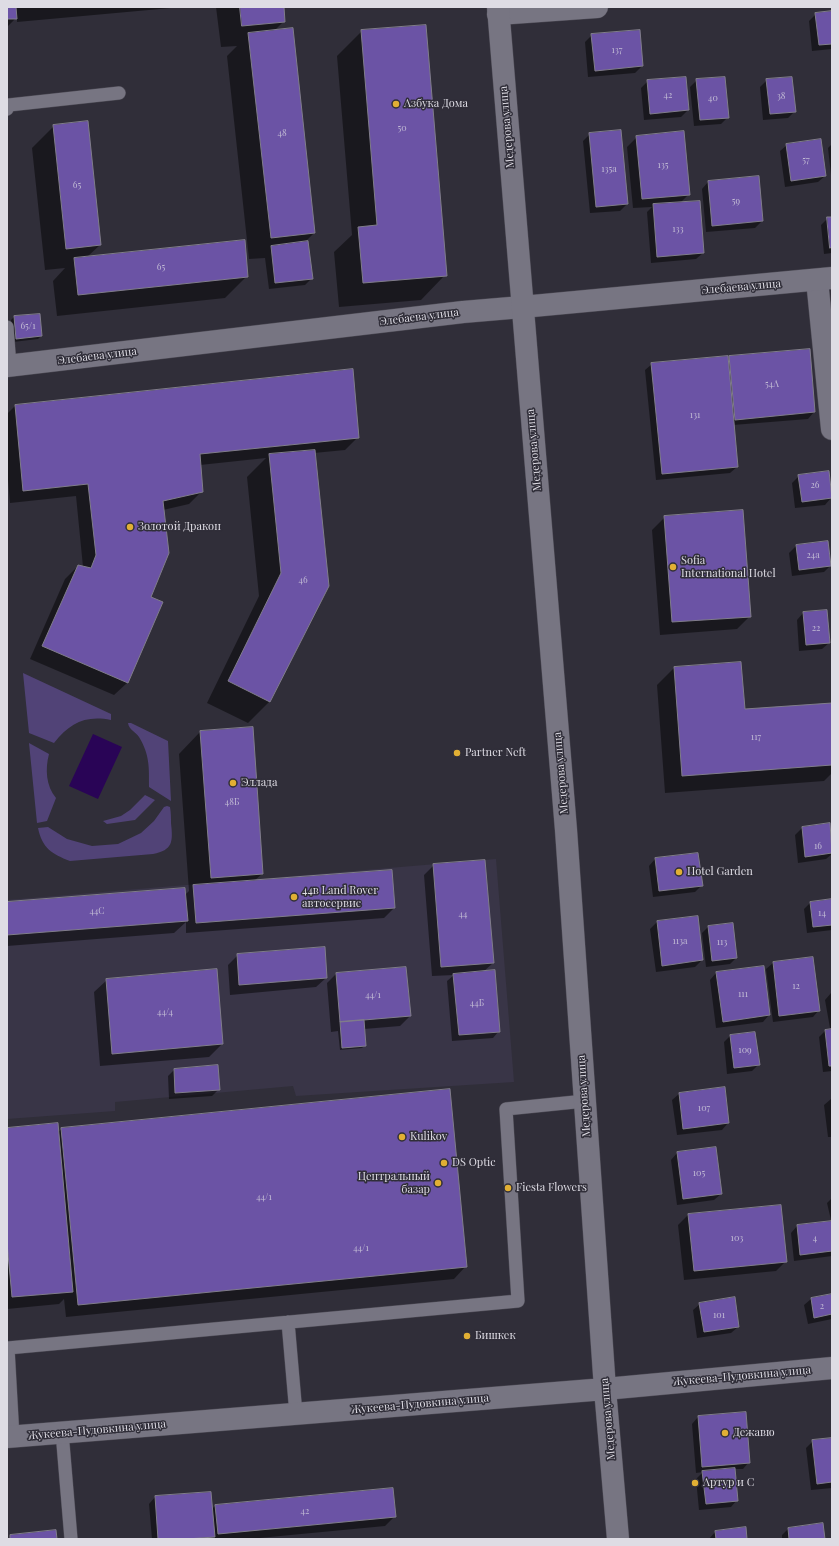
<!DOCTYPE html>
<html>
<head>
<meta charset="utf-8">
<style>
	body { margin:0 }
	#map { position:relative; width:839px; height:1546px; overflow:hidden; background:#302e39; font-family:"Playfair Display",serif }
	canvas { display:block }
	.frame { position:absolute; inset:0; border:8px solid #dedce4; pointer-events:none }
</style>
</head>
<body>
<div id="map">
<canvas width="839" height="1546"></canvas>
<div class="frame"></div>
</div>
<script>
const c = document.querySelector('canvas').getContext('2d');
c.lineJoin = 'round';
function fill(path, color) {
  c.fillStyle = color;
  c.fill(path, 'evenodd');
}
function stroke(path, color, width, dash) {
  c.strokeStyle = color;
  c.lineWidth = width;
  c.lineCap = dash ? 'butt' : 'round';
  c.setLineDash(dash || []);
  c.stroke(path);
}
function write(font, color, halo, rows, align = 'center') {
  c.font = font + ' "Playfair Display",serif';
  c.lineWidth = 3;
  c.setLineDash([]);
  c.textBaseline = 'middle';
  c.strokeStyle = halo;
  c.fillStyle = color;
  for (const [text, x, y, turn = 0] of rows) {
    c.save();
    c.translate(x, y);
    c.rotate((+turn || 0) * Math.PI / 180);
    c.textAlign = isNaN(turn) ? turn : align;
    if (halo) c.strokeText(text, 0, 0);
    c.fillText(text, 0, 0);
    c.restore();
  }
}
fill(new Path2D(`
	M496 859 514 1082 296 1096 293 1086 115 1102V1111L7 1119V900Z`), '#393547');
fill(new Path2D(`
	M23 673 111 714V720C85 715 70 723 54 743L29 733Z
	M128 723H131L168 741 171 801 149 787C149 768 150 755 139 737 136 732 129 730 128 723Z
	M29 743 49 754C45 769 46 786 56 798L47 821 37 823Z
	M145 795 155 800 135 820 107 824 103 821 121 816 130 810Z
	M167 806 170 807C171 813 171 818 171 823 173 842 173 850 153 854L70 861C52 854 42 848 38 828L48 827 67 839 92 846 118 844 141 833 154 821 164 807Z`), '#514377');
fill(new Path2D(`
	M93 734 122 747 98 799 69 786Z`), '#290456');
fill(new Path2D(`
	M7 7H182L17 22V17L7 27Z
	M216 7H283L284 21 274 31 314 233 305 242 312 278 305 285 269 289 265 258 249 259 227 56 237 46 221 47Z
	M832 13V49L812 51 809 21 816 14Z
	M362 31 445 275 421 300 339 307 334 252 352 235 337 56Z
	M592 35 642 66 635 73 588 77 585 42Z
	M697 80 728 117 721 124 694 126 690 87Z
	M767 80 795 111 788 118 763 120 760 87Z
	M648 81 688 110 681 117 644 120 641 88Z
	M54 126 100 245 87 257 247 276 225 298 57 316 53 281 65 268 45 270 32 148Z
	M590 134 627 204 620 211 590 213 583 141Z
	M637 137 689 194 680 203 703 253 696 259 651 263 647 212 652 207 633 208 627 147Z
	M832 144V184L828 148Z
	M787 145 825 176 818 182 785 187 780 151Z
	M708 182 762 221 755 228 706 232 702 189Z
	M828 218H832V253L824 254 821 225Z
	M40 315 41 336 38 339 13 342 11 320 14 317Z
	M730 357 814 412 808 419 733 425 737 467 730 473 656 480 645 370 652 364 727 360Z
	M15 406 358 437 345 450 314 453 269 702 248 723 207 703 259 596 247 477 266 458 200 465 202 491 189 504 163 510 150 598 162 603 127 683 114 695 30 659 65 579 78 566 83 567 76 496 10 503 7 468V414Z
	M799 476 831 498 825 505 795 508 792 483Z
	M665 517 750 616 737 629 660 635 652 530Z
	M827 542 830 566 824 572 792 576 789 553 796 546Z
	M803 613 829 643 822 649 799 651 797 620Z
	M674 668 744 710 832 704V773L824 781 665 793 657 685Z
	M200 732 262 874 254 881 394 908 384 918 186 933V922L174 933 7 946V903L185 895 189 891 179 754Z
	M829 824 832 854 826 859 798 863 795 835 802 828Z
	M655 859 702 885 695 892 653 897 649 866Z
	M434 865 493 963 483 972 499 1031 493 1038 452 1041 447 981 454 975 432 976 424 875Z
	M832 900V930L807 933 804 909 810 903Z
	M697 917 702 960 695 967 656 972 650 929 657 922Z
	M708 927 736 958 730 964 706 967 702 933Z
	M238 955 326 978 316 987 230 995 228 965Z
	M812 958 819 1010 813 1017 773 1022 766 969 773 963Z
	M763 967 769 1015 763 1022 716 1028 710 980 716 973Z
	M336 974 410 1016 400 1026 364 1029 365 1045 362 1048 340 1050 338 1031 331 1032 327 983Z
	M107 980 222 1044 209 1057 100 1066 94 992Z
	M831 993 832 1028H830L825 1000Z
	M832 1030V1071L823 1072 819 1037 825 1031Z
	M730 1036 758 1065 752 1071 727 1074 724 1042Z
	M174 1070 219 1089 212 1096 169 1099 168 1076Z
	M724 1088 728 1123 722 1130 677 1135 672 1100 679 1094Z
	M831 1099H832V1137H828L824 1105Z
	M7 1129 58 1132 62 1129 466 1266 454 1279 66 1317 64 1299 59 1304 7 1309Z
	M677 1153 721 1194 714 1200 677 1205 671 1160Z
	M832 1198V1220H831L827 1203Z
	M780 1206 786 1261 776 1271 684 1280 678 1225 688 1215Z
	M832 1222V1256L794 1261 791 1233 797 1226Z
	M832 1295V1319L808 1324 804 1305 811 1299Z
	M700 1304 738 1327 731 1333 697 1338 693 1310Z
	M698 1417 749 1462 743 1469H735L737 1500 731 1507 699 1510 696 1479 703 1472 696 1473 692 1424Z
	M832 1439V1488L811 1490 806 1448 813 1441Z
	M155 1497 211 1510 215 1506 395 1516 385 1526 249 1539H152L149 1504Z
	M745 1528 746 1539H709L715 1532Z
	M788 1529 824 1539H782V1535Z`), '#0007');
const building = new Path2D(`
	M7 7H16L17 19H7Z
	M240 7H284L285 22 242 26Z
	M832 11V44L819 45 815 13Z
	M426 25 447 276 363 283 358 227 377 225 361 30Z
	M293 28 315 233 271 238 248 33Z
	M640 30 643 66 595 71 591 34Z
	M686 77 689 110 650 114 647 80Z
	M725 77 729 118 700 120 696 79Z
	M792 77 796 112 770 114 766 79Z
	M88 121 101 245 66 249 53 125Z
	M621 130 628 204 596 207 589 133Z
	M684 131 690 195 642 199 636 136Z
	M821 139 826 176 791 181 786 144Z
	M759 176 763 221 712 226 708 181Z
	M700 201 704 253 657 257 653 204Z
	M827 217H832V247L830 248Z
	M245 240 248 277 78 295 74 258Z
	M308 241 313 279 275 283 271 246Z
	M40 314 42 336 16 339 14 316Z
	M810 349 815 412 735 420 729 356Z
	M728 356 738 467 662 474 651 363Z
	M353 369 359 438 200 454 203 492 163 501 169 553 151 597 163 602 128 683 42 646 78 565 91 568 96 555 88 484 23 491 15 405Z
	M315 450 329 586 270 702 228 681 281 573 269 454Z
	M829 471 832 498 802 502 798 475Z
	M743 510 751 617 672 622 664 516Z
	M828 541 831 566 799 570 796 545Z
	M827 610 830 643 806 645 803 612Z
	M741 662 745 709 832 703V765L682 776 674 667Z
	M253 727 263 874 211 878 200 731Z
	M830 823 832 853 805 857 802 827Z
	M698 853 703 886 659 891 655 858Z
	M485 860 494 963 441 967 433 864Z
	M392 870 395 908 196 923 193 885Z
	M185 888 188 921 7 935V902Z
	M832 899V925L813 927 810 902Z
	M698 916 703 960 662 966 657 921Z
	M733 923 737 958 712 961 708 926Z
	M325 947 327 978 239 985 237 954Z
	M813 957 820 1011 779 1016 773 962Z
	M764 966 770 1015 723 1022 716 972Z
	M406 967 411 1016 340 1022 336 973Z
	M217 969 223 1044 112 1054 106 979Z
	M495 970 500 1032 459 1035 453 974Z
	M364 1020 366 1046 342 1048 340 1022Z
	M832 1029V1066H829L825 1030Z
	M755 1032 760 1065 734 1068 730 1035Z
	M218 1065 220 1090 175 1093 174 1069Z
	M725 1087 729 1123 683 1129 679 1093Z
	M450 1089 467 1267 78 1305 61 1128Z
	M58 1123 73 1292 12 1297 7 1243V1128Z
	M716 1147 722 1194 683 1199 677 1152Z
	M781 1205 787 1262 694 1271 688 1214Z
	M832 1221V1251L800 1255 797 1225Z
	M832 1294V1314L814 1318 811 1298Z
	M735 1297 739 1327 704 1332 699 1303Z
	M746 1412 750 1463 702 1467 698 1416Z
	M832 1438V1482L817 1484 812 1440Z
	M735 1468 738 1501 706 1504 702 1471Z
	M393 1488 396 1517 218 1534 215 1505Z
	M211 1492 215 1537 186 1539H158L155 1496Z
	M823 1523 825 1539H789L788 1528Z
	M746 1527 747 1539H716L715 1531Z
	M56 1530 57 1539H10V1535Z`);
fill(building, '#6b53a5');
stroke(building, '#807d8a', 1);
const lane = new Path2D(`
	M7 109 9 105 119 93
	M7 327 10 366
	M288 1322 296 1414
	M62 1432 71 1539
	M13 1437 8 1348 518 1301 506 1109 585 1101`);
const street = new Path2D(`
	M498 14 597 7
	M817 280 832 429
	M7 366 463 312 522 307`);
const secondary = new Path2D(`
	M498 7 566 830 605 1389 618 1539
	M522 307 832 278
	M7 1437 605 1389 832 1368`);
stroke(lane, '#4b4953', 14);
stroke(street, '#4b4953', 23);
stroke(secondary, '#4b4953', 23);
stroke(lane, '#777582', 13);
stroke(street, '#777582', 22);
stroke(secondary, '#777582', 22);
for (const [x, y, r, color] of [
	[396,104,4,"#e1af34"],
	[130,527,4,"#e1af34"],
	[673,567,4,"#e1af34"],
	[457,753,4,"#e1af34"],
	[233,783,4,"#e1af34"],
	[679,872,4,"#e1af34"],
	[294,897,4,"#e1af34"],
	[402,1137,4,"#e1af34"],
	[444,1163,4,"#e1af34"],
	[438,1183,4,"#e1af34"],
	[508,1188,4,"#e1af34"],
	[467,1336,4,"#e1af34"],
	[725,1433,4,"#e1af34"],
	[695,1483,4,"#e1af34"]
]) {
  const dot = new Path2D();
  dot.arc(x, y, r, 0, 2 * Math.PI);
  c.fillStyle = color;
  c.fill(dot);
  stroke(dot, '#302e39', 1.5);
}
write('9px', '#c1bad4', null, [
	["137",617,50],
	["42",668,95],
	["38",781,96],
	["40",713,98],
	["50",402,128],
	["48",282,133],
	["57",806,160],
	["135",663,165],
	["135а",609,169],
	["65",77,185],
	["59",736,201],
	["133",678,229],
	["65",161,267],
	["65/1",28,326],
	["54А",772,384],
	["131",695,415],
	["26",815,485],
	["24а",813,555],
	["46",303,580],
	["22",816,628],
	["117",756,737],
	["48Б",232,802],
	["16",818,846],
	["44С",97,911],
	["14",822,913],
	["44",463,914],
	["113а",680,941],
	["113",722,942],
	["12",796,986],
	["111",743,994],
	["44/1",373,995],
	["44Б",477,1003],
	["44/4",165,1012],
	["109",745,1050],
	["107",704,1108],
	["105",699,1173],
	["44/1",264,1197],
	["103",737,1238],
	["4",815,1238],
	["44/1",361,1248],
	["2",822,1306],
	["101",719,1315],
	["42",305,1511]
]);
write('11px', '#dedce4', '#302e39', [
	["Азбука Дома",404,104],
	["Золотой Дракон",138,527],
	["Sofia",681,561],
	["International Hotel",681,574],
	["Partner Neft",465,753],
	["Эллада",241,783],
	["Hotel Garden",687,872],
	["44в Land Rover",302,891],
	["автосервис",302,904],
	["Kulikov",410,1137],
	["DS Optic",452,1163],
	["Центральный",430,1177,"right"],
	["базар",430,1190,"right"],
	["Fiesta Flowers",516,1188],
	["Бишкек",475,1336],
	["Дежавю",733,1433],
	["Артур и С",703,1483]
], 'left');
write('11px', '#dedce4', '#302e39', [
	["Медерова улица",507,127,-95],
	["Элебаева улица",741,287,-5],
	["Элебаева улица",419,317,-7],
	["Элебаева улица",97,356,-7],
	["Медерова улица",534,450,-95],
	["Медерова улица",561,773,-95],
	["Медерова улица",584,1096,-94],
	["Жукеева-Пудовкина улица",742,1376,-5],
	["Жукеева-Пудовкина улица",420,1404,-5],
	["Медерова улица",608,1419,-95],
	["Жукеева-Пудовкина улица",97,1430,-5]
]);
</script>
</body>
</html>
